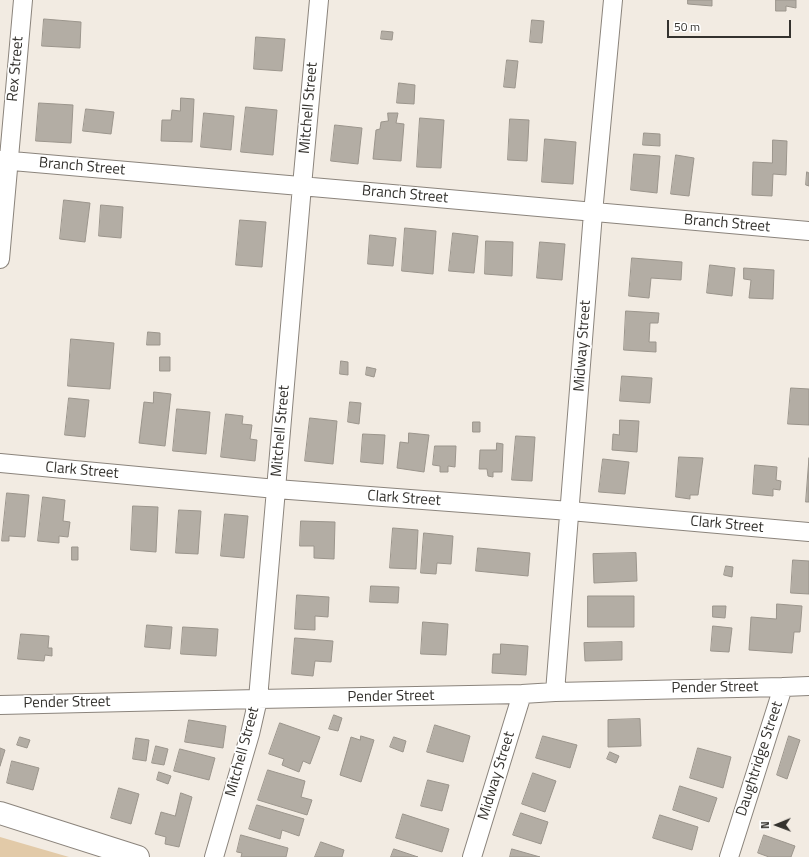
<!DOCTYPE html>
<html>
<head>
<meta charset="utf-8">
<style>
	body { margin:0 }
	#map { position:relative; width:809px; height:857px; overflow:hidden; background:#f2ebe2; font-family:"Titillium Web",sans-serif }
	canvas { display:block }
	.north { position:absolute; left:757px; top:805px; width:40px; height:40px; -webkit-text-stroke:3px #fff; paint-order:stroke; rotate:269deg; font-size:11px; font-weight:700; line-height:16px; text-align:center; color:#34322e }
	.north::after { content:''; display:block; margin:auto; width:14px; height:18px; background:#34322e; clip-path:polygon(50% 0,100% 100%,50% 72%,0 100%) }
	.scale { position:absolute; left:667px; top:20px; width:124px; height:18px; box-sizing:border-box; border:2px solid #34322e; border-top:0; padding-left:5px; font-size:12px; line-height:14px; white-space:nowrap; color:#34322e; -webkit-text-stroke:3px #fff; paint-order:stroke }
</style>
</head>
<body>
<div id="map">
<canvas width="809" height="857"></canvas>
<div class="north">N</div>
<div class="scale">50 m</div>
</div>
<script>
const c = document.querySelector('canvas').getContext('2d');
c.lineJoin = 'round';
function fill(path, color) {
  c.fillStyle = color;
  c.fill(path, 'evenodd');
}
function stroke(path, color, width, dash) {
  c.strokeStyle = color;
  c.lineWidth = width;
  c.lineCap = dash ? 'butt' : 'round';
  c.setLineDash(dash || []);
  c.stroke(path);
}
function write(font, color, halo, rows, align = 'center') {
  c.font = font + ' "Titillium Web",sans-serif';
  c.lineWidth = 3.5;
  c.setLineDash([]);
  c.textBaseline = 'middle';
  c.strokeStyle = halo;
  c.fillStyle = color;
  for (const [text, x, y, turn = 0] of rows) {
    c.save();
    c.translate(x, y);
    c.rotate((+turn || 0) * Math.PI / 180);
    c.textAlign = isNaN(turn) ? turn : align;
    if (halo) c.strokeText(text, 0, 0);
    c.fillText(text, 0, 0);
    c.restore();
  }
}
fill(new Path2D(`
	M0 837 69 857H0Z`), '#e2caa8');
const building = new Path2D(`
	M688 0H712V6L688 4Z
	M776 0H796V8L786 6V11H776Z
	M44 19 81 22 80 48 42 46Z
	M532 20 544 21 542 43 530 42Z
	M382 31 393 32 392 40 381 39Z
	M256 37 285 39 282 71 254 69Z
	M507 60 518 61 515 88 504 87Z
	M399 83 415 85 414 104 397 103Z
	M181 98 194 99 192 142 161 141 162 120H171L172 110 180 111Z
	M39 103 73 105 71 143 36 141Z
	M246 107 277 110 273 155 241 152Z
	M86 109 114 112 111 134 83 131Z
	M204 113 234 116 231 150 201 147Z
	M388 113H398L396 123 404 124 401 161 373 159 376 130 380 129 381 122 388 121Z
	M420 118 444 120 441 168 417 167Z
	M510 119 529 120 527 161 508 160Z
	M335 125 362 128 358 164 331 161Z
	M644 133 660 134V146L643 145Z
	M545 139 576 142 573 184 542 182Z
	M773 140 787 141 786 175 773 174 772 196 752 195 753 162 772 163Z
	M634 154 660 156 657 193 631 190Z
	M676 155 694 158 689 196 671 194Z
	M807 172 809 173V186L806 185Z
	M64 200 90 203 85 242 60 239Z
	M101 205 123 207 121 238 99 236Z
	M240 220 266 222 262 267 236 265Z
	M405 228 436 231 433 274 402 271Z
	M453 233 478 236 474 273 449 271Z
	M370 235 396 238 393 266 368 264Z
	M486 241 513 242 512 276 485 274Z
	M540 242 565 244 562 280 537 278Z
	M632 258 682 262 681 280 651 278 649 298 629 296Z
	M710 265 735 268 732 296 707 293Z
	M744 268 774 270 773 299 749 298 751 280 744 279Z
	M626 311 659 313 658 323H650L649 342H656V352L624 350Z
	M148 332 160 333V345H147Z
	M71 339 114 343 110 389 68 386Z
	M160 357H170V371H160Z
	M341 361 348 362V375L340 374Z
	M367 367 376 369 374 377 366 375Z
	M622 376 652 378 650 403 620 401Z
	M791 388 809 389V425L788 424Z
	M154 392 171 394 165 446 139 443 144 402 153 403Z
	M69 398 89 400 85 437 65 435Z
	M350 402 361 403 359 424 348 422Z
	M177 409 210 412 206 454 173 451Z
	M226 414 243 416 242 424 252 425 250 439 257 440 255 461 221 457Z
	M310 418 337 421 333 464 305 461Z
	M620 420 639 421 637 452 612 450 613 434 619 435Z
	M473 422H480V432H473Z
	M409 433 429 435 424 472 397 468 400 442 408 443Z
	M363 434 385 435 383 464 361 462Z
	M516 436 535 437 532 481 512 480Z
	M497 443 503 444 502 472H493V477L488 476 487 469H479L480 450H496Z
	M435 446H456L455 467 448 466V472H440V466L433 465Z
	M679 457 703 458 698 495H690V499L676 497Z
	M809 458V502H806Z
	M603 459 629 462 625 494 599 492Z
	M755 465 777 467 776 480 781 481 780 490 773 489V496L753 494Z
	M7 493 29 495 25 537 9 536V541H2Z
	M43 497 65 500 63 521 70 522 68 537 59 536V543L38 541Z
	M133 506 158 507 156 552 131 550Z
	M179 510 201 511 198 554 176 553Z
	M225 514 248 516 244 558 221 556Z
	M301 521 335 522 334 559 314 558V546H300Z
	M393 528 418 530 416 569 390 568Z
	M424 533 453 536 451 564 437 563 436 574 421 573Z
	M72 547H78V560H72Z
	M478 548 530 553 528 576 476 571Z
	M636 553 637 581 594 583 593 554Z
	M793 560 809 561V594L791 593Z
	M726 566 733 567 732 577 724 575Z
	M371 586 399 587 398 603 370 602Z
	M297 595 329 597 328 617 315 616V630L295 629Z
	M588 596H634V627H588Z
	M777 604 802 606 800 632H794L792 653 749 650 751 617 776 619Z
	M713 606H726L725 618 713 617Z
	M423 622 448 624 446 655 421 654Z
	M147 625 172 627 170 649 145 647Z
	M713 626 732 628 729 652 711 651Z
	M183 627 218 629 216 656 181 654Z
	M21 634 49 636 48 648H52V656L45 655 44 661 18 659Z
	M295 638 333 641 331 662 315 661 313 676 292 674Z
	M622 642V660L585 661 584 643Z
	M501 644 528 646 526 675 492 673 493 654H500Z
	M334 715 342 718 338 731 329 729Z
	M640 719 641 746 608 747V720Z
	M189 720 226 726 223 748 185 742Z
	M280 723 320 737 310 764 303 761 299 772 282 765 284 759 269 754Z
	M435 725 470 736 463 762 427 752Z
	M361 736 374 740 361 782 340 775 351 737 360 740Z
	M543 736 577 745 570 768 536 758Z
	M789 736 800 740 787 779 777 775Z
	M20 737 30 740 27 748 17 745Z
	M394 737 406 741 403 752 390 747Z
	M136 738 149 740 146 761 133 759Z
	M156 746 168 749 164 765 152 763Z
	M0 748 5 750 0 766Z
	M698 748 731 757 723 788 690 778Z
	M180 749 215 758 209 780 174 771Z
	M610 752 619 756 616 763 607 759Z
	M12 761 39 768 33 790 7 783Z
	M268 770 305 781 301 797 312 800 307 815 258 800Z
	M159 772 171 776 168 784 157 780Z
	M533 773 556 781 545 812 522 804Z
	M428 780 449 785 442 811 421 806Z
	M680 786 717 798 709 822 673 810Z
	M119 788 139 794 131 824 111 818Z
	M181 793 192 797 179 847 165 844 166 837 155 834 161 812 175 816Z
	M257 805 304 819 299 836 282 830 280 839 249 829Z
	M521 813 548 822 541 844 513 835Z
	M403 814 449 829 442 852 396 838Z
	M660 815 698 827 692 850 653 838Z
	M241 835 288 848 286 857H241L242 853 237 852Z
	M764 835 795 846 791 857H769L758 853Z
	M321 842 344 850 342 857H315Z
	M394 849 418 857H391Z
	M512 849 540 857H510Z`);
fill(building, '#b3ada4');
stroke(building, '#9b958c', 1);
const minor = new Path2D(`
	M0 160C270 182 539 208 809 231
	M0 259 23 0
	M0 463 276 489 570 511 809 532
	M555 692 593 213 613 0
	M0 705 258 699 522 694 555 692 783 687
	M214 857 250 734 258 699 302 186 319 0
	M472 857 522 694
	M729 857 783 687 809 686`);
const tertiary = new Path2D(`
	M0 813 138 857`);
stroke(minor, '#8b847c', 20);
stroke(tertiary, '#8b847c', 24);
stroke(minor, '#fff', 18);
stroke(tertiary, '#fff', 22);
write('15px', '#34322e', '#fff', [
	["Rex Street",16,69,-85],
	["Mitchell Street",309,108,-85],
	["Branch Street",82,167,5],
	["Branch Street",405,195,5],
	["Branch Street",727,224,5],
	["Midway Street",583,346,-86],
	["Mitchell Street",281,431,-85],
	["Clark Street",82,471,5],
	["Clark Street",404,499,4],
	["Clark Street",727,525,5],
	["Pender Street",715,688,-1],
	["Pender Street",391,697,-1],
	["Pender Street",67,703,-1],
	["Mitchell Street",243,752,-75],
	["Daughtridge Street",760,759,-72],
	["Midway Street",497,776,-73]
]);
</script>
</body>
</html>
